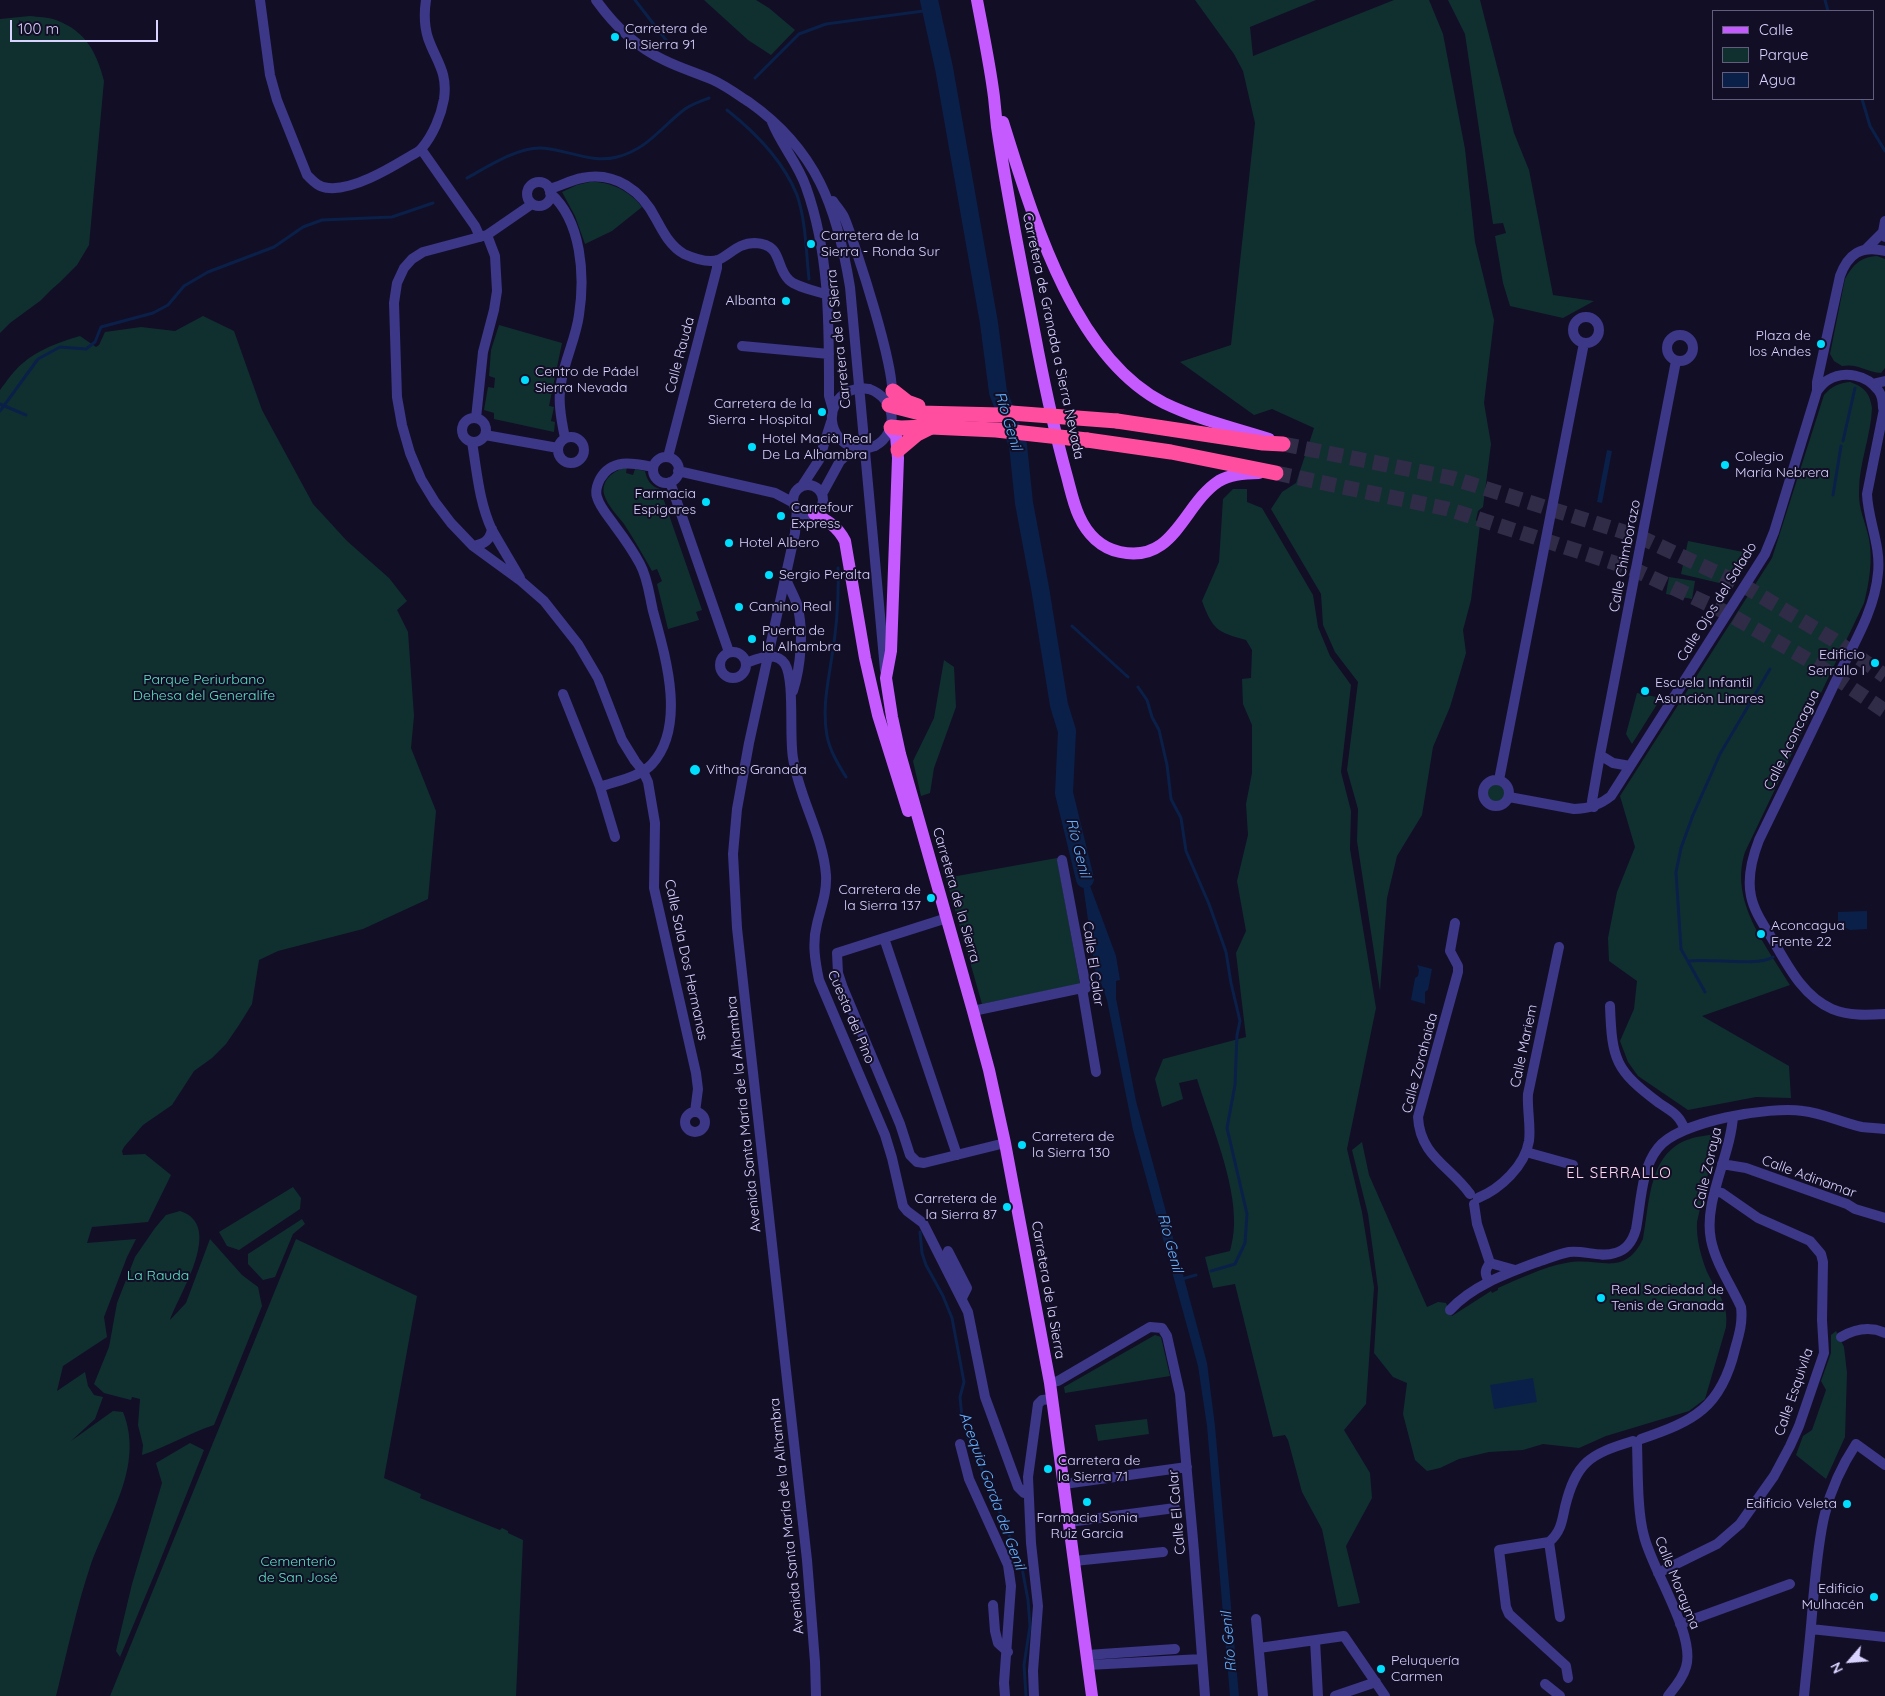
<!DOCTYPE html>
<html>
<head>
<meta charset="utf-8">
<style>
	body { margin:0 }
	#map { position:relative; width:1885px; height:1696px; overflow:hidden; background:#120e26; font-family:Quicksand,sans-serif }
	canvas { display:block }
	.legend { position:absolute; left:1712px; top:10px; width:162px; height:90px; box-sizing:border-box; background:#120e26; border:1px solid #625d7d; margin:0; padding:6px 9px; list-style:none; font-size:15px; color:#d9d3ff }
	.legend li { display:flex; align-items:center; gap:10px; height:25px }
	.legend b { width:25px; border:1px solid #625d7d }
	.north { position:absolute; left:1825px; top:1636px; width:50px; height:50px; -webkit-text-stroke:4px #120e26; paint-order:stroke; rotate:243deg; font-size:14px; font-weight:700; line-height:20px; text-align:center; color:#d9d3ff }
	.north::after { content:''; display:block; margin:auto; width:18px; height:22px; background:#d9d3ff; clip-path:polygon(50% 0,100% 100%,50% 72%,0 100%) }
	.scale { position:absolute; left:10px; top:20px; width:148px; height:22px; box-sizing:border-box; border:2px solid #d9d3ff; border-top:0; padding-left:6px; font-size:15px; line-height:18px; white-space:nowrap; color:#d9d3ff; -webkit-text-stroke:4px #120e26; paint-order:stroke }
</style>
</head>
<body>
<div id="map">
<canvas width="1885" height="1696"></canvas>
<ul class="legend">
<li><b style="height:6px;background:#c55aff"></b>Calle</li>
<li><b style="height:14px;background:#103030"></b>Parque</li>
<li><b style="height:14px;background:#0a2049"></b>Agua</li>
</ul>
<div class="north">N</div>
<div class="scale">100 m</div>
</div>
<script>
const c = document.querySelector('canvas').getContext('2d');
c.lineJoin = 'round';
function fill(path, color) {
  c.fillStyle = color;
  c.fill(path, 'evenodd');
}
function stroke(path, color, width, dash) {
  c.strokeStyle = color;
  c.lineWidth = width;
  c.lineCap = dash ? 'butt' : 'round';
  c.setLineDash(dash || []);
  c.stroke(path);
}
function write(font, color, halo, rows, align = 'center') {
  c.font = font + ' Quicksand,sans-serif';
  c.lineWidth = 4;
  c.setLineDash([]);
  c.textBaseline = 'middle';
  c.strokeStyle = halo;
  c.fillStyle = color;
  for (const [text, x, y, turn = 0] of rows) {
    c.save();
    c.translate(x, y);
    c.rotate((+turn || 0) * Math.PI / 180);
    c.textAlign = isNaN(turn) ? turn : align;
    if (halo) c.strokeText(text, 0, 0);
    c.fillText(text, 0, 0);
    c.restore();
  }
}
fill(new Path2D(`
	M704 0H756L769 8 795 30 771 55 748 40Z
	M1195 0H1316L1250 27 1253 56 1394 0H1429L1443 34 1465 149 1475 242 1494 320 1484 403 1491 444 1483 507 1478 511 1476 520 1480 525 1471 600 1463 630 1466 653 1450 707 1433 747 1422 815 1397 856 1387 898 1380 991 1357 841 1358 809 1347 770 1358 682 1335 652 1323 625 1321 594 1271 509 1282 492 1296 483 1314 428 1272 409 1254 415 1180 362 1231 345 1255 123 1243 71 1234 54Z
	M1448 0H1480L1514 133 1529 170 1553 295 1594 301 1563 318 1510 306 1503 283 1495 236 1506 233 1503 223 1493 224 1465 34Z
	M30 16C38 17 48 17 56 20 86 31 97 53 104 81L89 245 77 265 59 283 52 289 40 301 10 323 0 333V19Z
	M590 182C610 181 630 191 642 207L612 231 585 244 575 216 562 192 577 185Z
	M1877 256 1885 259V368L1881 373C1866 372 1858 363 1842 366L1834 361 1830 354 1845 279C1853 265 1860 257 1877 256Z
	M203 316 234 331 262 410 313 504 347 541 389 578 407 601 397 610 408 632 414 716 411 748 436 811 428 899 363 929 278 951 259 960 252 1004 239 1025 226 1044 212 1058 194 1071 172 1105 143 1125 124 1147 122 1151 123 1155 145 1154 171 1175 148 1222 92 1227 87 1243 136 1239 127 1257 104 1317 107 1337 63 1366 57 1391 85 1372 88 1386 94 1395 103 1397 95 1419 71 1441 113 1411 123 1412C145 1466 107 1518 90 1567 76 1609 67 1653 56 1696H0V390C7 381 14 370 23 363 39 349 60 342 80 336L96 347 99 345 105 332 141 327 175 331Z
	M499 325 562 343 549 406 554 407 551 421 555 422 554 432 494 419V413L484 410 488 387 494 388 495 378 489 376 491 350Z
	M1850 382C1864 387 1870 393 1872 408 1871 436 1859 463 1859 491 1858 509 1866 523 1869 539 1873 561 1869 583 1864 603L1745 852C1729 901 1766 945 1790 985L1702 1016 1789 1066 1791 1098 1756 1097 1688 1110 1638 1076 1628 1062 1620 1041 1634 1009 1637 981 1609 961 1608 938 1617 892 1635 847 1620 796 1772 558 1824 395C1832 386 1839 383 1850 382Z
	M627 467 626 473 633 475 635 469 645 471C647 480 650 486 660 489L702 610 696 612 699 620 668 629 657 584 662 581 657 569 652 571C643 555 634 539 624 524 617 515 607 505 604 494 601 479 615 470 627 467Z
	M1233 489H1247V502L1262 508 1313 595 1318 627 1330 656 1351 685 1341 772 1351 811 1350 849 1376 1008 1347 1149 1362 1212 1374 1287 1366 1404 1344 1430 1370 1473 1372 1498 1346 1546 1360 1603 1338 1607 1322 1529 1302 1492 1288 1440 1285 1435 1273 1437 1235 1284 1213 1288 1205 1257 1230 1251C1232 1243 1234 1233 1234 1225 1236 1182 1210 1121 1197 1079L1179 1083 1183 1099 1162 1107 1155 1079 1163 1059 1246 1037 1236 953 1246 931 1237 881 1248 835 1246 804 1252 773V725L1243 704 1242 679 1251 678 1252 650 1246 640C1217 632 1213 630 1202 601L1219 562 1223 499Z
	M1688 541 1753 554 1732 586 1681 574Z
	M1669 577 1695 581 1692 599 1666 594Z
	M944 660 954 667 956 707 934 768 930 793 921 796 913 761 934 718Z
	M1637 693 1661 698 1632 744 1626 734Z
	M1487 793a9 9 0 1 1 18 0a9 9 0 1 1-18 0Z
	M1057 858 1080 984 982 1004 946 878Z
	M1713 1134 1715 1142 1697 1222C1696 1238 1701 1257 1707 1272 1717 1293 1729 1303 1726 1327L1705 1399 1689 1411 1606 1436 1579 1448 1543 1444 1523 1450 1489 1452 1459 1459 1440 1468 1427 1471 1415 1460 1403 1414 1407 1383 1393 1377 1374 1353 1378 1288 1368 1214 1352 1150 1362 1142 1369 1175 1427 1307 1438 1302 1446 1303 1452 1316 1491 1291 1492 1293 1498 1290V1288C1519 1279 1543 1267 1566 1263 1600 1256 1623 1279 1643 1239 1650 1203 1648 1152 1690 1139 1697 1136 1706 1136 1713 1134Z
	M293 1187 301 1198 300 1209 239 1250 227 1246 219 1232Z
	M180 1211C225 1225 179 1294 170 1320L186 1303 210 1239 242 1275 258 1287 262 1306 214 1425C189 1433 167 1447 142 1455L143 1445 138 1425 140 1399 132 1397 131 1400 104 1393 94 1384 109 1347 117 1303 135 1257 155 1228 166 1215Z
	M302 1219 305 1224 293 1234 275 1277 263 1280 248 1264V1254Z
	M296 1239 417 1296 384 1478 421 1494 420 1498 500 1530 502 1528 508 1531V1533L523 1540 516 1696H110Z
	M1836 1331 1844 1347 1847 1373 1845 1437 1826 1479 1796 1455 1803 1436 1812 1430 1826 1390 1821 1381 1831 1353V1335Z
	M1155 1335 1161 1337 1170 1376 1065 1393 1064 1387Z
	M1147 1419 1149 1434 1098 1441 1095 1425Z
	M190 1443 204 1450 158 1566 120 1657 116 1651 132 1584 162 1483 156 1463Z`), '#103030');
fill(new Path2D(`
	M1607 450 1612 451 1602 503 1597 502Z
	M1079 856 1116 956 1120 980 1116 981V998L1136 1101 1207 1363 1215 1426 1239 1696H1230L1207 1426 1198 1366 1133 1130 1107 1000 1101 983 1097 984Z
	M1867 911V929L1850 930 1846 928 1843 930H1838V912Z
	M1417 965 1432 969 1428 990 1425 992V1004L1411 1000 1415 978 1418 976 1419 970Z
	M1533 1378 1537 1402 1494 1409 1490 1385Z`), '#0a2049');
stroke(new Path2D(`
	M635 0 673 49
	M1825 0 1828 11
	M755 78 799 34 826 24 931 10
	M1862 99 1870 126 1885 151
	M727 110C756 133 783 160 797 195 806 221 806 252 809 279
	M467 178C487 167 518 147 541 148 566 149 592 164 617 157 648 149 661 127 685 109 692 104 701 101 709 98
	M0 404 26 415
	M0 411 38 359 60 347 86 349 95 342 101 327 153 313 168 305 184 286 208 272 274 247 303 227 322 220 392 217 433 203
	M1843 441 1855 388
	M1833 495 1841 446
	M838 568C839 598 837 626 832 656 828 683 822 708 827 736 830 751 838 764 846 777
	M1072 626 1128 677
	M1138 687 1147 700 1152 717 1159 730 1167 765 1171 799 1181 818 1186 851 1209 904 1226 952 1231 983 1240 1021 1237 1035 1235 1085 1227 1128 1247 1214 1245 1243 1235 1264 1211 1271
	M1689 961C1711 958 1757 967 1773 957
	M1705 992 1681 949 1676 872 1681 848 1693 815 1720 754 1770 669
	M920 1232 922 1253 926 1265 943 1296 952 1318 964 1382 960 1397 962 1418 968 1438 977 1452 985 1481 1002 1517 1022 1568 1028 1600 1030 1626 1024 1665 1026 1696
	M1182 1279 1196 1275`), '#0a2049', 3);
stroke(new Path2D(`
	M929 0 944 68 989 323 998 392 1018 445 1024 503 1040 588 1059 705 1067 731 1064 793 1085 879`), '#0a2049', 18);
stroke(new Path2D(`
	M1283 444 1452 478 1640 537 1741 584 1834 640 1885 676
	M1276 473 1448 509 1633 569 1725 612 1817 665 1885 711`), '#302c47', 15, [15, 8]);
stroke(new Path2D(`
	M260 0 270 75 277 100 307 175C313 181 319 188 329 188 353 190 387 170 407 158 412 155 419 152 422 148 433 135 441 116 444 99 448 72 436 61 428 38 424 25 424 13 426 0
	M596 0C614 25 636 47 664 60 680 68 697 73 713 80 726 86 738 95 749 102 817 150 837 208 850 287L885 670
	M772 122C781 145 798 163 806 187 830 254 829 325 829 396L833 410
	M421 149 475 226 480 237
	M527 194a12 12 0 1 1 24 0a12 12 0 1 1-24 0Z
	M549 189C560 186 571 180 582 178 615 171 642 191 656 219 663 232 670 246 684 254 693 258 708 263 718 260 731 254 738 243 755 243 783 244 775 267 789 280 796 287 817 291 828 295
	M550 193C582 221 585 276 579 315 576 337 566 357 562 378 557 397 561 419 565 438
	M833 201C836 206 841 211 844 217 854 240 899 379 891 395
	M532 204 487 235 423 252 412 259 404 268 397 283 394 303 397 397 402 425 410 453 421 479 435 502 451 523 473 546 521 581 544 601 578 644 598 678 622 740 635 761 643 771 648 782 655 823 654 888 696 1073 698 1089 695 1112
	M1885 237 1883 232 1885 221
	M1866 249 1883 232
	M1573 330a13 13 0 1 1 26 0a13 13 0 1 1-26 0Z
	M1667 348a13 13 0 1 1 26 0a13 13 0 1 1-26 0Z
	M742 346 829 354
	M1872 384 1885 381
	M869 389C896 398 900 432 875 446
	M1817 391C1820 387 1824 382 1828 380 1844 370 1867 375 1878 390 1882 395 1883 402 1883 408
	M1885 404 1867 494C1868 521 1881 545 1878 573 1875 608 1856 640 1840 672 1814 728 1786 784 1759 840 1752 858 1747 877 1751 896 1754 911 1763 924 1771 937 1787 964 1802 996 1832 1009 1849 1016 1867 1015 1885 1014
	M462 430a12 12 0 1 1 24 0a12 12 0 1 1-24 0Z
	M476 418 483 352 494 310 497 291 495 256 487 235
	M485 435 558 448
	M558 450a13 13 0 1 1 26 0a13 13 0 1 1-26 0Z
	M472 442C477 472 479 502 492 530 501 546 511 562 520 578
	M668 457 717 268V260
	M653 470a13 13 0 1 1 26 0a13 13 0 1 1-26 0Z
	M678 471 775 493 794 503
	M670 482 729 652
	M793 500a15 15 0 1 1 30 0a15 15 0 1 1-30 0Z
	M802 486 819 460 831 422
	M822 494 840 461 854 448C827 438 824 404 849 391
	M797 509 795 533 749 743 737 809 733 854 737 928 807 1560 815 1662 816 1696
	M473 546C485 544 490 540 492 529
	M786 579C789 587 794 596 797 604 804 630 801 666 793 691
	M720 665a13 13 0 1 1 26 0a13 13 0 1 1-26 0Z
	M746 663C757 659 776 650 785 664 795 681 789 735 793 758 799 798 823 835 826 875 827 893 821 907 817 924 812 943 815 961 819 980L885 1135 892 1158 903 1206 907 1211 923 1223 968 1312 985 1397 1018 1487 1024 1493 1028 1494
	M563 694 600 787 615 837
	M1600 755 1613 763 1630 766
	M1483 793a13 13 0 1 1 26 0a13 13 0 1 1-26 0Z
	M1499 780 1584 343
	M600 787C616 781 640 777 652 764 687 725 665 655 653 611 649 594 648 579 640 564 633 551 624 538 615 526 609 517 600 508 597 497 595 491 597 485 600 479 612 458 633 463 653 467
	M1509 797 1574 809C1589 809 1600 805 1611 796L1765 554 1774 532 1817 391V382L1840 276C1848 254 1861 245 1885 251
	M1594 807 1592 801 1600 755 1676 361
	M1062 860 1086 988H1082L1096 1072
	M947 918 837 953 838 973 843 988 900 1124 910 1155 917 1162 924 1163 1005 1143
	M1455 923 1450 951 1458 966V972L1418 1117C1420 1156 1450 1166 1470 1194
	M884 938 957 1155
	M1610 1006C1612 1060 1615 1070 1659 1103 1672 1112 1679 1114 1685 1130
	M973 1011 1082 988
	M685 1122a10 10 0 1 1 20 0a10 10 0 1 1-20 0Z
	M1526 1152 1573 1165
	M1722 1164 1746 1168 1847 1204 1855 1209 1885 1218
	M1478 1198C1500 1189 1525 1166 1529 1141 1531 1126 1527 1110 1528 1094L1559 947
	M1474 1204 1477 1224 1490 1263
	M948 1251 967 1288 962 1298
	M1490 1263 1515 1270
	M1489 1282C1485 1274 1484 1271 1490 1263
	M1450 1310C1473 1285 1508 1273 1540 1261 1549 1258 1559 1254 1569 1252 1584 1250 1600 1258 1615 1253 1627 1250 1633 1240 1636 1229 1641 1203 1641 1169 1658 1148 1679 1121 1770 1106 1803 1111 1823 1113 1842 1123 1862 1127 1870 1128 1877 1128 1885 1129
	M1841 1337C1855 1329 1870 1326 1885 1333
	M1050 1383 1058 1381 1150 1327 1162 1328 1167 1336 1180 1394 1194 1551 1205 1696
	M1641 1439C1694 1421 1721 1408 1735 1349 1739 1335 1743 1322 1741 1307 1731 1285 1716 1264 1711 1240 1703 1201 1731 1155 1733 1116
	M960 1444 969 1479 1008 1565 1011 1586 1004 1683 1005 1696
	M1637 1444C1638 1471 1637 1511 1644 1536 1652 1570 1696 1635 1686 1667 1683 1678 1675 1687 1668 1696
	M1064 1484 1187 1467
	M1069 1522 1175 1508
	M1549 1542 1560 1617
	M1074 1561 1163 1552
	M1658 1573 1717 1544 1740 1524 1774 1476 1790 1446 1799 1426 1824 1353 1822 1320 1823 1262 1821 1254 1810 1241 1758 1218 1722 1193 1715 1191
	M993 1605 995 1631 998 1643 1008 1652
	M1256 1619 1263 1696
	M1680 1624 1790 1584
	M1811 1629 1885 1637
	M1315 1640 1318 1696
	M1259 1648 1344 1636 1385 1696
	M1087 1655 1175 1649
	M1088 1665 1202 1659
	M1568 1678 1566 1666 1509 1614 1506 1607 1499 1550 1549 1542C1561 1532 1562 1521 1565 1507 1576 1462 1590 1454 1633 1441
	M1545 1684 1560 1696
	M1034 1696 1033 1671 1038 1606 1031 1543 1028 1477 1038 1404 1042 1400 1052 1399
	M1335 1696 1376 1682
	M1804 1696C1807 1664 1811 1632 1813 1601 1819 1539 1821 1497 1856 1444L1885 1465`), '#3c3787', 10);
stroke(new Path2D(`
	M977 0C983 32 990 65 994 97 995 107 996 117 997 127 1008 202 1024 277 1038 351 1046 392 1055 433 1066 473 1070 487 1073 503 1079 516 1087 534 1101 548 1120 552 1175 564 1183 504 1219 481 1231 474 1245 473 1259 473
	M1003 122C1032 214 1072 356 1164 403 1197 419 1234 428 1269 439
	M890 429 896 436 898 458 891 651 886 678 892 717 900 754 973 1011 989 1070 1005 1143 1050 1383 1092 1696
	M814 514C827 520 838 527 845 541L865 658 878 715 908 811`), '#c55aff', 12);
stroke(new Path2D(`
	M893 391 907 402 918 406
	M889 405 920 413 1001 415 1011 413
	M1117 421 1263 443 1283 444
	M891 427 901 428 927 427
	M1087 440 1171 452 1276 473
	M898 450 917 434 931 427`), '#ff4e9f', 15);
stroke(new Path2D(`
	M849 391 860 388 869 389
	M854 448 865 449 875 446`), '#3c3787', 10);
stroke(new Path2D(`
	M1011 413 1117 421
	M931 427 996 430 1087 440`), '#ff4e9f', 15);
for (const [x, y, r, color] of [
	[615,37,5,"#00defe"],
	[811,244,5,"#00defe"],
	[786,301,5,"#00defe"],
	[1821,344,5,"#00defe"],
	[525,380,5,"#00defe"],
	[822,412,5,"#00defe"],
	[752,447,5,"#00defe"],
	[1725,465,5,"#00defe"],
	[706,502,5,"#00defe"],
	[781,516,5,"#00defe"],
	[729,543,5,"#00defe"],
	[769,575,5,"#00defe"],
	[739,607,5,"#00defe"],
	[752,639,5,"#00defe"],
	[1875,663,5,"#00defe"],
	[1645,691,5,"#00defe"],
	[695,770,6,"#00defe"],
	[931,898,5,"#00defe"],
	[1761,934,5,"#00defe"],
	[1022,1145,5,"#00defe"],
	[1007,1207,5,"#00defe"],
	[1601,1298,5,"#00defe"],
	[1048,1469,5,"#00defe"],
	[1087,1502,5,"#00defe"],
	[1847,1504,5,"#00defe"],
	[1874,1597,5,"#00defe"],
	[1381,1669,5,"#00defe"]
]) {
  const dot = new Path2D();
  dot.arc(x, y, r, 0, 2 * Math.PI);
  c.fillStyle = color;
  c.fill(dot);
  stroke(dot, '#120e26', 2);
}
write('14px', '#d9d3ff', '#120e26', [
	["Carretera de",625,29],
	["la Sierra 91",625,45],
	["Carretera de la",821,236],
	["Sierra - Ronda Sur",821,252],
	["Albanta",776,301,"right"],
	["Plaza de",1811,336,"right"],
	["los Andes",1811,352,"right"],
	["Centro de Pádel",535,372],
	["Sierra Nevada",535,388],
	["Carretera de la",812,404,"right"],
	["Sierra - Hospital",812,420,"right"],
	["Hotel Macià Real",762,439],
	["De La Alhambra",762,455],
	["Colegio",1735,457],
	["María Nebrera",1735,473],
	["Farmacia",696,494,"right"],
	["Espigares",696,510,"right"],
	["Carrefour",791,508],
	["Express",791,524],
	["Hotel Albero",739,543],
	["Sergio Peralta",779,575],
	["Camino Real",749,607],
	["Puerta de",762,631],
	["la Alhambra",762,647],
	["Edificio",1865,655,"right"],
	["Serrallo I",1865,671,"right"],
	["Escuela Infantil",1655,683],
	["Asunción Linares",1655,699],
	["Vithas Granada",706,770],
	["Carretera de",921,890,"right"],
	["la Sierra 137",921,906,"right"],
	["Aconcagua",1771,926],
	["Frente 22",1771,942],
	["Carretera de",1032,1137],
	["la Sierra 130",1032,1153],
	["Carretera de",997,1199,"right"],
	["la Sierra 87",997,1215,"right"],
	["Real Sociedad de",1611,1290],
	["Tenis de Granada",1611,1306],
	["Carretera de",1058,1461],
	["la Sierra 71",1058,1477],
	["Edificio Veleta",1837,1504,"right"],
	["Farmacia Sonia",1087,1518,"center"],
	["Ruiz Garcia",1087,1534,"center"],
	["Edificio",1864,1589,"right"],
	["Mulhacén",1864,1605,"right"],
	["Peluquería",1391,1661],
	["Carmen",1391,1677]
], 'left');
write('14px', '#d9d3ff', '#120e26', [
	["Carretera de Granada a Sierra Nevada",1053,336,78],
	["Carretera de la Sierra",839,339,-96],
	["Calle Rauda",680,355,-75],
	["Calle Chimborazo",1625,556,-79],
	["Calle Ojos del Salado",1717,602,-58],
	["Calle Aconcagua",1792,740,-64],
	["Carretera de la Sierra",956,895,74],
	["Calle Sala Dos Hermanas",686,960,78],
	["Calle El Calar",1093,964,82],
	["Cuesta del Pino",851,1017,67],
	["Calle Mariem",1524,1046,-78],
	["Calle Zorahaida",1420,1063,-75],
	["Avenida Santa María de la Alhambra",744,1114,-96],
	["Calle Zoraya",1708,1168,-77],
	["Calle Adinamar",1809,1177,20],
	["Carretera de la Sierra",1048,1290,80],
	["Calle Esquivila",1794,1392,-71],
	["Calle El Calar",1177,1512,-95],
	["Avenida Santa María de la Alhambra",787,1516,-96],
	["Calle Morayma",1677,1583,68]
]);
write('14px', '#59e5c5', '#120e26', [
	["Parque Periurbano",204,680],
	["Dehesa del Generalife",204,696],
	["La Rauda",158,1276],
	["Cementerio",298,1562],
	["de San José",298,1578]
]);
write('italic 15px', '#61b2ff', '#120e26', [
	["Río Genil",1008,421,73],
	["Río Genil",1078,848,76],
	["Río Genil",1170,1243,75],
	["Acequia Gorda del Genil",992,1491,70],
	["Río Genil",1229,1642,-95]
]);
c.letterSpacing = '1px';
write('15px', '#ffd5ef', '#120e26', [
	["EL SERRALLO",1619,1173]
]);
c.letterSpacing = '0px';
</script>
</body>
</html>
